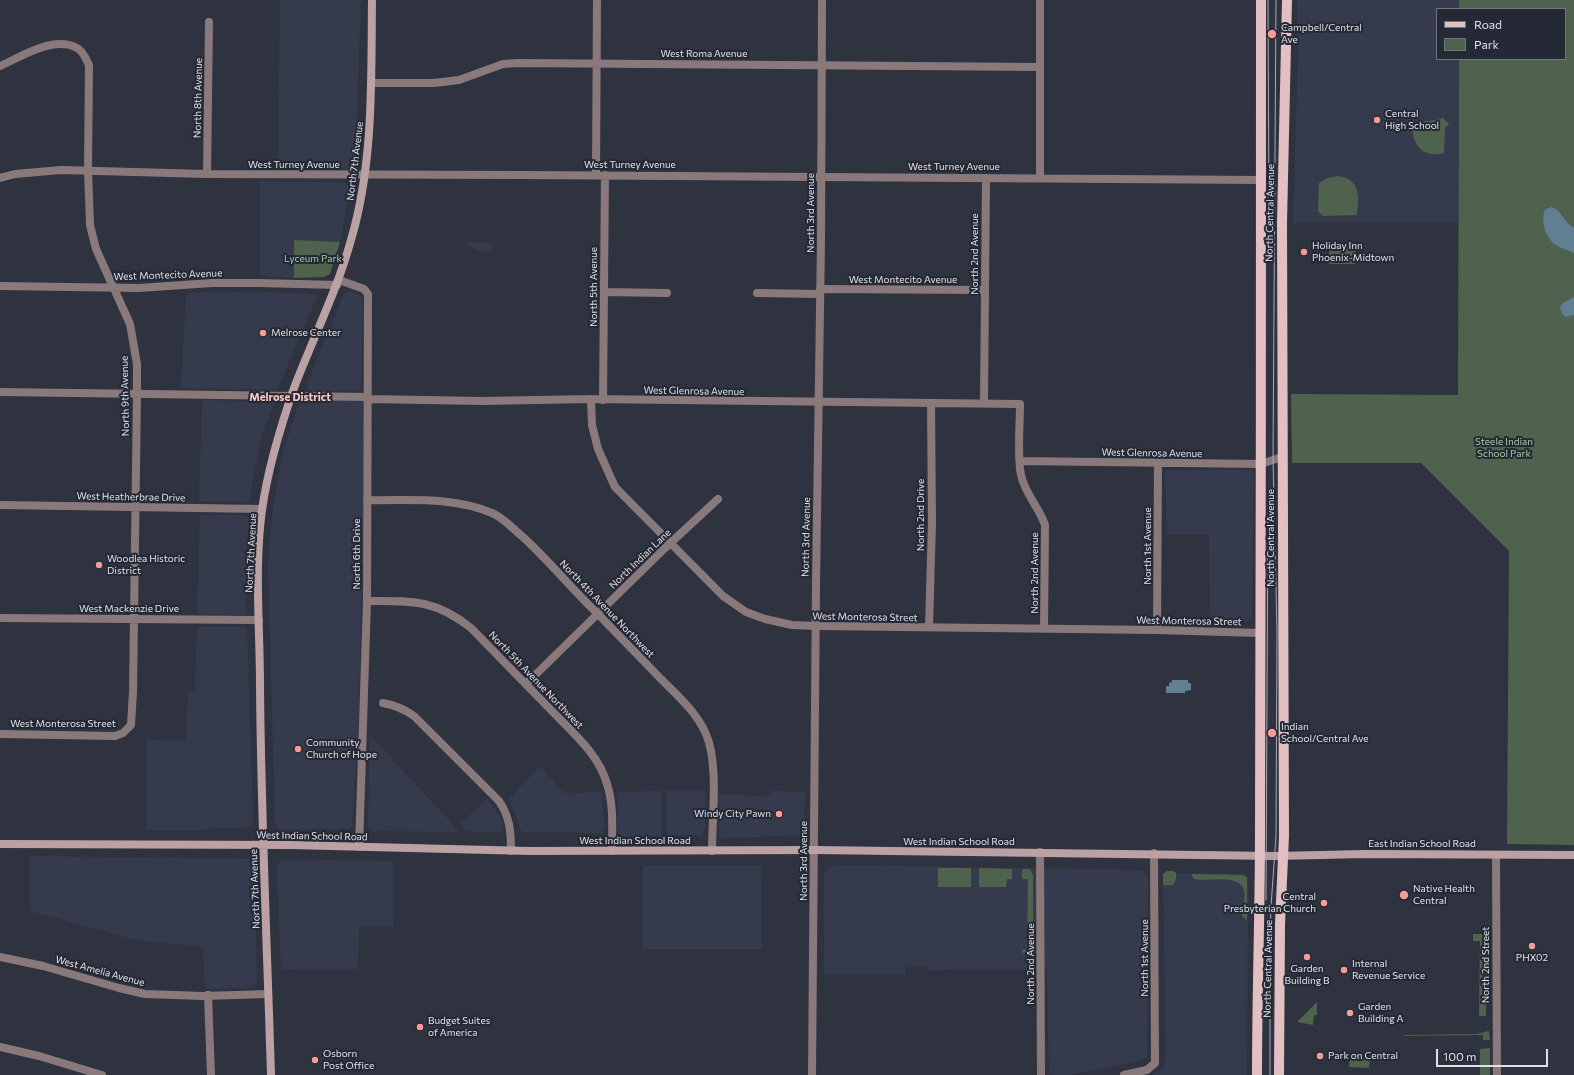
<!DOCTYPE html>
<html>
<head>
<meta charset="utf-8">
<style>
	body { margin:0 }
	#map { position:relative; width:1574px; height:1075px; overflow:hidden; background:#2f333f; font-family:Commissioner,sans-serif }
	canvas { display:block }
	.legend { position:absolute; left:1436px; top:8px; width:130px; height:52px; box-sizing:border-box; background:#252935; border:1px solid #6f737d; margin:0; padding:5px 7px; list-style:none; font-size:12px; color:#dfe1e9 }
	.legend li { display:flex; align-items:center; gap:8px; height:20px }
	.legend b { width:20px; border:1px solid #6f737d }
	.scale { position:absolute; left:1436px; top:1049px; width:112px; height:18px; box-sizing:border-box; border:2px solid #dfe1e9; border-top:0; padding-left:5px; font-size:12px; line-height:14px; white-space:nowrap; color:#dfe1e9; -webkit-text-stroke:3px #252935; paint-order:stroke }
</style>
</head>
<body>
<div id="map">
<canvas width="1574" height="1075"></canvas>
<ul class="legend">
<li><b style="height:5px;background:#e1bfc3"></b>Road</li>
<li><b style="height:11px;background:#4f624d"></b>Park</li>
</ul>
<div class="scale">100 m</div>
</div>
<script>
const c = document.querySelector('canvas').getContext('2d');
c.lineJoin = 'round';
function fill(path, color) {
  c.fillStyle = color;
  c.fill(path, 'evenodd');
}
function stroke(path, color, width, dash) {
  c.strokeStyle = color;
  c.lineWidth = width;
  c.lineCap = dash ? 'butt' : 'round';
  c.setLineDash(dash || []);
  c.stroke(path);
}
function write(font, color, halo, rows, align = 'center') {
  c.font = font + ' Commissioner,sans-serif';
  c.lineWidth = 4;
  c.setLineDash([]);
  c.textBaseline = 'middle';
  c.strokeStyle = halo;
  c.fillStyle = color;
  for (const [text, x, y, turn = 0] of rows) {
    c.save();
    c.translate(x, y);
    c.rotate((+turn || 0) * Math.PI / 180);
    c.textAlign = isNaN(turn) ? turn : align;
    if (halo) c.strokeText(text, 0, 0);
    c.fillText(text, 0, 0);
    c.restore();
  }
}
fill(new Path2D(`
	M280 0H361L356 137 353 169 278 168Z
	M1297 0H1459V9H1437V59H1459L1458 223H1293L1298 59Z
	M260 181 351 183 340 242 295 240 294 278 260 276Z
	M467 242 492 243V252H481L474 248 466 245Z
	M221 291 318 294 277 390 181 388 186 294Z
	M351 291 360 295 363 299 361 388 358 391H328L321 393 309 392 307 384 344 294Z
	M309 399 361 401 363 403V543L358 734 352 825 349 829 283 830 278 828 275 822 268 561 273 507 283 453 298 406 300 403Z
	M202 400 275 402 261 436 249 502 199 501Z
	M1165 470H1252L1254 473 1252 614 1248 621H1210L1209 534H1167Z
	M200 515H247L249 521 246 553V615L197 614Z
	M197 627H247L253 820 251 825 242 828H217L203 830H146V739L186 741 188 691H195Z
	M370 735 460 832 372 831 368 826Z
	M540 766 564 793 601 792 605 826 602 833 522 832 509 799Z
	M662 791V836H622L618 832V805L616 792Z
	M667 791H706L705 827 702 835H667Z
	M771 791 805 792 804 829 798 836 719 838 718 794 770 796Z
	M487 799 500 816 503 828 501 832 500 833 466 831 460 824Z
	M30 856 249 859 254 866 257 982 250 988 205 989 203 947 136 940 30 911Z
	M288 860 393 861V927H359L358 969 281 970 277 870 279 862Z
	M836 865 1143 870 1148 879 1147 1057 1140 1061 1070 1075H1056L1049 1073 1047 969 928 970V967H905V975H824V874L827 869Z
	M643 866H761L762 949H643Z
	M1167 870 1173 871 1175 873 1244 874 1248 877 1247 1075H1152L1163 1069 1166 1054 1163 874Z`), '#353b4d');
fill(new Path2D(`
	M1459 0H1574V845L1507 844 1509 551 1421 463H1292L1291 394 1458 395 1459 59H1565V9H1459Z
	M1443 118 1449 124 1445 128 1444 153C1437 155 1429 155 1423 151 1416 146 1408 130 1416 124 1420 121 1436 121 1443 118Z
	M1338 176C1361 179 1359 198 1357 215L1323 216 1318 211 1319 183 1328 178Z
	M294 240 340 242 330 274 324 277 294 278Z
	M1329 247H1356L1355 264H1329Z
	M938 868H971V887H938Z
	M979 868 1012 869V879H1007L1006 887H979Z
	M1022 869H1030L1033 875V948L1032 951 1022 953V950H1027L1028 879H1022Z
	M1167 871H1173L1176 873V879L1173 885H1163V874Z
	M1191 874 1243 875 1247 878V920L1242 916C1243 908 1246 898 1244 890 1239 873 1208 882 1194 879Z
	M1473 934H1487L1486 1016H1479L1480 941H1473Z
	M1317 1002V1015H1314L1313 1025 1297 1022Z
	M1489 1031 1490 1040H1483V1035L1404 1036V1035L1477 1034Z
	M1490 1048V1075H1480V1049Z
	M1350 1058H1370L1369 1068 1349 1067Z`), '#4f624d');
fill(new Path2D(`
	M1551 207C1562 210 1564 223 1574 228V253C1568 250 1562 249 1556 245 1546 239 1540 221 1545 210Z
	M1574 297V315L1566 317 1562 314 1560 307 1563 303Z
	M1172 680H1188V683H1191V690L1185 691V693H1166V686H1169V683L1172 682Z`), '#607f92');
stroke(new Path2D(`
	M0 66C21 57 54 35 77 48 83 51 86 59 89 65L88 170 90 225 96 249 130 324 137 364V394L133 692 131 725 123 733 115 736 0 734
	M371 83H434L459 80 503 64 517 63 1040 67
	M207 174 209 22
	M596 175 597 0
	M0 178 15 174 61 170 207 174 523 175 1262 180
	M1040 178V0
	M339 280 364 289 368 294 367 601 359 847
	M0 286 139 288 212 283H259L337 285
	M820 289 985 290
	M604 292 667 293
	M757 293 820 294
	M0 392 368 397
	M368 399 482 401 591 399 1020 404C1020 424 1017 456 1021 475 1025 494 1039 507 1045 525L1044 629
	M591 399 592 425 598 449 615 487 723 596 746 612 765 619 792 625 816 626 1157 630 1259 633
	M603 400 605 175
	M984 403 986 178
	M1020 461 1261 464 1282 457
	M367 500C409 501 452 496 492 513 504 518 513 529 523 537 550 562 573 590 599 615 618 635 638 655 658 676 675 693 696 711 706 734 719 764 712 817 712 851
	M0 505 262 509
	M367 601C411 601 435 599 471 628 497 655 524 682 550 709 571 731 599 754 607 784 614 805 612 829 612 851
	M0 618 259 620
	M929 627 932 523 931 403
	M1157 630 1158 463
	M526 684 664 549 718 499
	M383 703C395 705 404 709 414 716L499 801C510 817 511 832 511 851
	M1040 852 1041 1075
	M1496 855 1497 1075
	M0 957 43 966 119 988 145 994 203 996 268 994
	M208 995 211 1075
	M0 1047 39 1056 102 1075
	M1124 1075 1147 1070 1155 1063 1154 853`), '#8a797b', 8);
stroke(new Path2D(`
	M812 1075 816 585 821 240 822 0`), '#8a797b', 8);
stroke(new Path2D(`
	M0 844 291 845 529 851 814 850 1275 856 1365 854 1574 855
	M271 1075C267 945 261 815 260 685 260 627 254 568 262 510 268 468 280 428 294 388 313 338 337 291 351 240 374 162 371 80 372 0`), '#bba1a4', 8);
stroke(new Path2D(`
	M1257 1075C1257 994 1260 913 1260 832 1261 555 1261 277 1261 0
	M1279 1075 1280 924 1284 836 1282 223 1287 0`), '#e1bfc3', 10);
stroke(new Path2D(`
	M1268 0 1269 208
	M1266 900 1268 492
	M1270 1075V950L1271 906 1276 836 1277 630 1273 460 1276 0`), '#a8abb4', 1);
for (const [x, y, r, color] of [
	[1272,34,5,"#f59c95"],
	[1377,120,4,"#f59c95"],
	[1304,252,4,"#f59c95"],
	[263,333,4,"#f59c95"],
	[99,565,4,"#f59c95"],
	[1272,733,5,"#f59c95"],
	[298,749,4,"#f59c95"],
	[779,814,4,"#f59c95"],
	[1404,895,5,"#f59c95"],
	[1324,903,4,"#f59c95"],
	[1532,946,4,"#f59c95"],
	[1307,957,4,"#f59c95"],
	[1344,970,4,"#f59c95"],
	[1350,1013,4,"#f59c95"],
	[420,1027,4,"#f59c95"],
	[1320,1056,4,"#f59c95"],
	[315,1060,4,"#f59c95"]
]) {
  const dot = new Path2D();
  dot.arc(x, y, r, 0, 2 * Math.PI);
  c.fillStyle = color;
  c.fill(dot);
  stroke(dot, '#252935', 1.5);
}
write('10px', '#dfe1e9', '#252935', [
	["Campbell/Central",1281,28],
	["Ave",1281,40],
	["Central",1385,114],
	["High School",1385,126],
	["Holiday Inn",1312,246],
	["Phoenix-Midtown",1312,258],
	["Melrose Center",271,333],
	["Woodlea Historic",107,559],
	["District",107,571],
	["Indian",1281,727],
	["School/Central Ave",1281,739],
	["Community",306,743],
	["Church of Hope",306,755],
	["Windy City Pawn",771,814,"right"],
	["Native Health",1413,889],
	["Central",1413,901],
	["Central",1316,897,"right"],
	["Presbyterian Church",1316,909,"right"],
	["PHX02",1532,958,"center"],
	["Internal",1352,964],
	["Revenue Service",1352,976],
	["Garden",1307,969,"center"],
	["Building B",1307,981,"center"],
	["Garden",1358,1007],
	["Building A",1358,1019],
	["Budget Suites",428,1021],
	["of America",428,1033],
	["Osborn",323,1054],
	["Post Office",323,1066],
	["Park on Central",1328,1056]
], 'left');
write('10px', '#dfe1e9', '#252935', [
	["West Roma Avenue",704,54],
	["North 8th Avenue",198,98,-89],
	["North 7th Avenue",355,161,-83],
	["West Turney Avenue",294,165],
	["West Turney Avenue",630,165],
	["West Turney Avenue",954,167],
	["North 3rd Avenue",811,213,-90],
	["North Central Avenue",1270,213,-89],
	["North 2nd Avenue",975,254,-90],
	["West Montecito Avenue",168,275,-2],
	["West Montecito Avenue",903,280],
	["North 5th Avenue",594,287,-90],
	["West Glenrosa Avenue",694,391,1],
	["North 9th Avenue",125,396,-91],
	["West Glenrosa Avenue",1152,453,1],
	["West Heatherbrae Drive",131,497,1],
	["North 2nd Drive",921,515,-90],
	["North 3rd Avenue",806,537,-89],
	["North Central Avenue",1271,538,-90],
	["North 1st Avenue",1148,546,-90],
	["North 7th Avenue",251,553,-87],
	["North 6th Drive",357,554,-90],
	["North Indian Lane",640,559,-44],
	["North 2nd Avenue",1035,573,-90],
	["West Mackenzie Drive",129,609],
	["North 4th Avenue Northwest",607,609,46],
	["West Monterosa Street",865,617,1],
	["West Monterosa Street",1189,621,1],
	["North 5th Avenue Northwest",536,680,46],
	["West Monterosa Street",63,724],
	["West Indian School Road",312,836,1],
	["West Indian School Road",635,841],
	["West Indian School Road",959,842],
	["East Indian School Road",1422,844],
	["North 3rd Avenue",804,861,-90],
	["North 7th Avenue",255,889,-92],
	["North 1st Avenue",1145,958,-90],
	["North 2nd Avenue",1031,964,-90],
	["North 2nd Street",1486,965,-90],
	["North Central Avenue",1268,969,-89],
	["West Amelia Avenue",100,971,15]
]);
write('10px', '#a3cc9f', '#252935', [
	["Lyceum Park",313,259],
	["Steele Indian",1504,442],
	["School Park",1504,454]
]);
write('bold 11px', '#fdc9c4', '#252935', [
	["Melrose District",290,397]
]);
</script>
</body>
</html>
